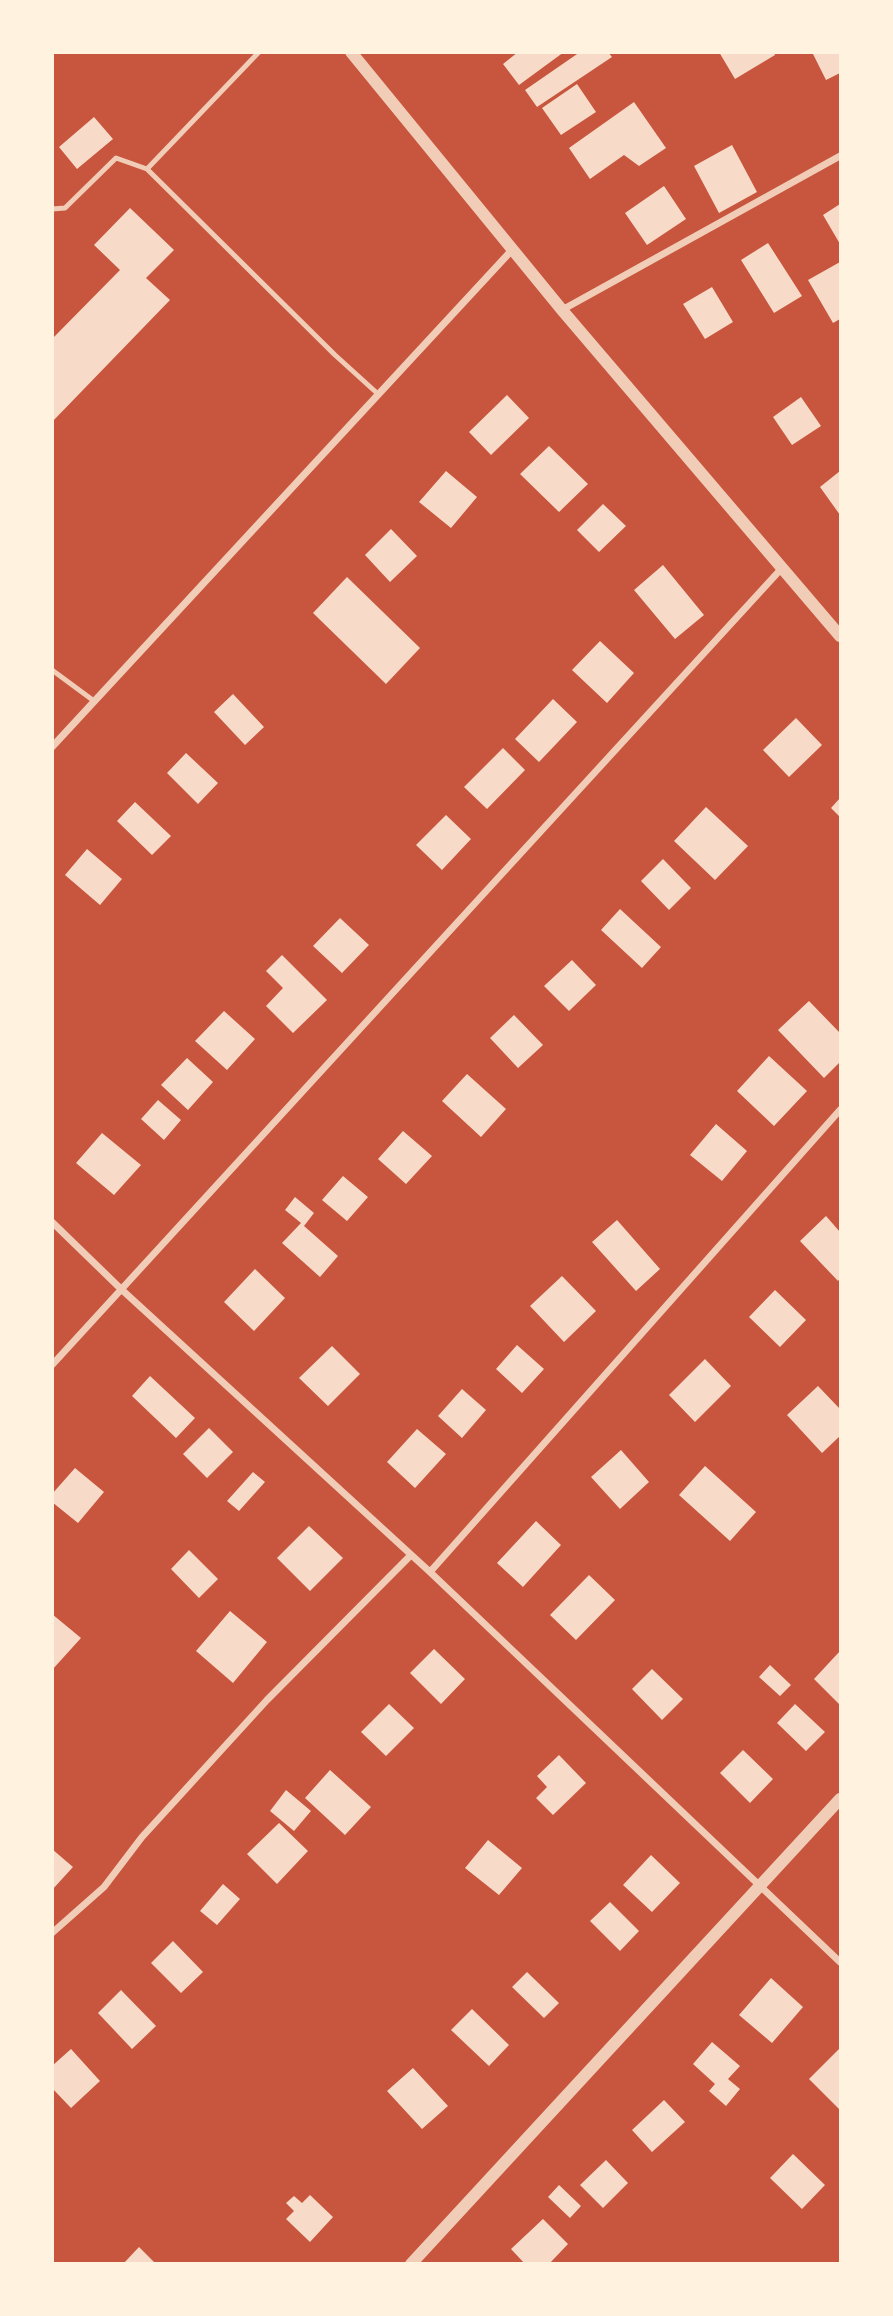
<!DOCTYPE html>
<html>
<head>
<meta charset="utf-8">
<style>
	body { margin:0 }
	#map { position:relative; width:893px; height:2316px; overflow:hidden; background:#c8553d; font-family:"Source Sans 3",sans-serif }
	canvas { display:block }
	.frame { position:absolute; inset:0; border:54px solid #fff3e0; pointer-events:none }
</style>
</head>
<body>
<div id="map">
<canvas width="893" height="2316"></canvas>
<div class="frame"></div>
</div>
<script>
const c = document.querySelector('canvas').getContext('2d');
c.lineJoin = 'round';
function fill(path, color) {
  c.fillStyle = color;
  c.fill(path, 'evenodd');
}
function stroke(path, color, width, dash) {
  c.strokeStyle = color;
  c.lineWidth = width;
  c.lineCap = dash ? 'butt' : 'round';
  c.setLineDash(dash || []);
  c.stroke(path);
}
fill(new Path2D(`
	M518 52H564L519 85 503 64Z
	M580 52H608L612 57 537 107 525 90Z
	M719 52H774L775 55 735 79Z
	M812 52H840V73L826 80Z
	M577 84 596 112 561 135 542 108Z
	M634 102 666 148 639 166 624 155 590 179 569 148Z
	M94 117 113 139 77 169 59 147Z
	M732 145 757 192 719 213 694 166Z
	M664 186 686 219 647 245 625 213Z
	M840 204V244L823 215Z
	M130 208 174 250 146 278 170 300 52 422V339L120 270 94 245Z
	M768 243 802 296 774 313 741 260Z
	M840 262V319L833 323 808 280Z
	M712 287 733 322 705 339 683 304Z
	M507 395 529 418 491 455 469 432Z
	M801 397 821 426 792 445 773 417Z
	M549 446 588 484 559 512 520 474Z
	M446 471 477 497 451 528 419 502Z
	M840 471V515L820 487Z
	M603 504 626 526 599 552 577 530Z
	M391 529 417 556 390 582 365 555Z
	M663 565 704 615 675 639 634 590Z
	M347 577 420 648 386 684 313 613Z
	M600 641 634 673 607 703 572 670Z
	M233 694 264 727 245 745 214 712Z
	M553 699 577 722 539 762 515 739Z
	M796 718 822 745 789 777 763 750Z
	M503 748 525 770 487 809 464 787Z
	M186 753 218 783 198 804 167 773Z
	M840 798V817L831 808Z
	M135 802 171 836 152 855 117 821Z
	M706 807 748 846 715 880 674 841Z
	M446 815 471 839 442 870 416 845Z
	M87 849 122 879 100 905 65 875Z
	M663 859 691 888 669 910 641 881Z
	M620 909 661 947 642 968 601 930Z
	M340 918 369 945 342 973 313 946Z
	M282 955 327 1000 293 1033 266 1006 283 988 266 971Z
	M572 960 596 985 569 1011 544 986Z
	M809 1001 840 1033V1062L824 1078 778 1030Z
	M224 1011 255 1039 227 1070 195 1041Z
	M514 1015 543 1045 518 1068 490 1038Z
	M769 1056 807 1091 774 1126 737 1091Z
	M187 1058 213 1082 188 1110 161 1085Z
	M467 1074 506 1109 481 1137 442 1101Z
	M158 1100 181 1120 164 1140 141 1119Z
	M716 1124 747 1151 722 1181 690 1155Z
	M403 1131 432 1156 406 1184 378 1159Z
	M102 1133 141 1165 114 1195 76 1163Z
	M343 1176 368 1197 347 1221 322 1200Z
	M295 1197 314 1213 304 1226 338 1256 320 1277 282 1243 301 1223 285 1210Z
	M826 1216 840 1232V1278L838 1281 800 1241Z
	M617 1220 660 1269 636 1291 592 1242Z
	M255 1269 285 1298 254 1331 224 1302Z
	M562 1276 596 1311 564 1342 530 1306Z
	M775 1290 806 1320 780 1347 749 1317Z
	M517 1345 544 1369 522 1393 496 1369Z
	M332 1346 360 1374 328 1406 299 1378Z
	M705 1359 731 1386 695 1422 669 1395Z
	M150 1376 195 1418 176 1438 132 1396Z
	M818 1386 840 1409V1436L822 1453 787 1415Z
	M462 1389 486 1410 462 1438 438 1416Z
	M209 1428 233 1452 207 1478 183 1454Z
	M417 1429 446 1454 415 1488 387 1462Z
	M621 1450 649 1482 620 1509 591 1477Z
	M705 1466 756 1512 730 1541 679 1495Z
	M75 1468 104 1492 78 1523 52 1502V1494Z
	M253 1472 265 1482 239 1511 227 1501Z
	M536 1521 561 1545 523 1587 497 1563Z
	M309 1526 343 1558 310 1591 277 1558Z
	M189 1550 218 1579 199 1598 171 1569Z
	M589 1575 615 1600 576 1640 550 1615Z
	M230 1611 267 1642 233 1683 196 1651Z
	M52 1614 81 1638 52 1670Z
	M434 1649 465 1679 441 1704 410 1673Z
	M840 1651V1705L814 1679Z
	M770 1665 791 1685 780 1696 759 1677Z
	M652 1669 683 1699 662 1720 632 1689Z
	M389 1704 414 1728 386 1756 361 1732Z
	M795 1704 825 1732 806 1751 777 1723Z
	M743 1750 773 1779 750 1803 720 1773Z
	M559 1755 586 1783 553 1815 536 1798 547 1787 537 1776Z
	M330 1770 371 1807 345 1835 305 1798Z
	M286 1790 311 1811 294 1831 270 1811Z
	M279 1823 308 1851 277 1884 247 1854Z
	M488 1840 522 1868 499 1895 465 1868Z
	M52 1849 73 1867 52 1890Z
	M651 1855 680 1883 652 1912 623 1885Z
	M223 1884 240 1899 217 1925 200 1911Z
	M610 1902 639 1931 620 1951 590 1921Z
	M173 1941 203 1972 181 1993 151 1963Z
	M527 1972 559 2003 544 2018 512 1987Z
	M771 1978 803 2007 772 2043 739 2015Z
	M121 1990 156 2026 132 2049 98 2013Z
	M472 2009 509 2045 489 2066 451 2030Z
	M712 2042 740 2066 728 2079 740 2089 726 2106 709 2091 715 2084 693 2064Z
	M840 2048V2107L839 2109 809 2079Z
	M71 2049 100 2081 71 2108 52 2088V2066Z
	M413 2068 448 2106 422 2129 387 2091Z
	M664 2100 685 2122 652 2152 632 2130Z
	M793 2154 825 2185 802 2209 770 2178Z
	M606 2160 628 2183 603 2208 580 2185Z
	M559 2185 581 2206 570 2218 548 2197Z
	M310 2195 333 2217 310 2242 286 2219 294 2211 286 2203 294 2196 302 2203Z
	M543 2219 568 2244 549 2264H525L511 2249Z
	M139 2247 156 2264H123Z`), '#f7dbc8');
stroke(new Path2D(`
	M259 52 147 169 335 355 378 394
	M52 209 65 208 116 158 147 169
	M52 670 94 701`), '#f1ccb7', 5);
stroke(new Path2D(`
	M562 310 840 156
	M52 747 512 250
	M52 1222 121 1289 430 1572 840 1962
	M52 1365 782 568
	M430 1572 840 1110
	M52 1933 104 1887 142 1837 267 1700 411 1555`), '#f1ccb7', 7);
stroke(new Path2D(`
	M351 52 562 310 840 636
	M411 2264 840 1799`), '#f1ccb7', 12);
</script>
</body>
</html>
